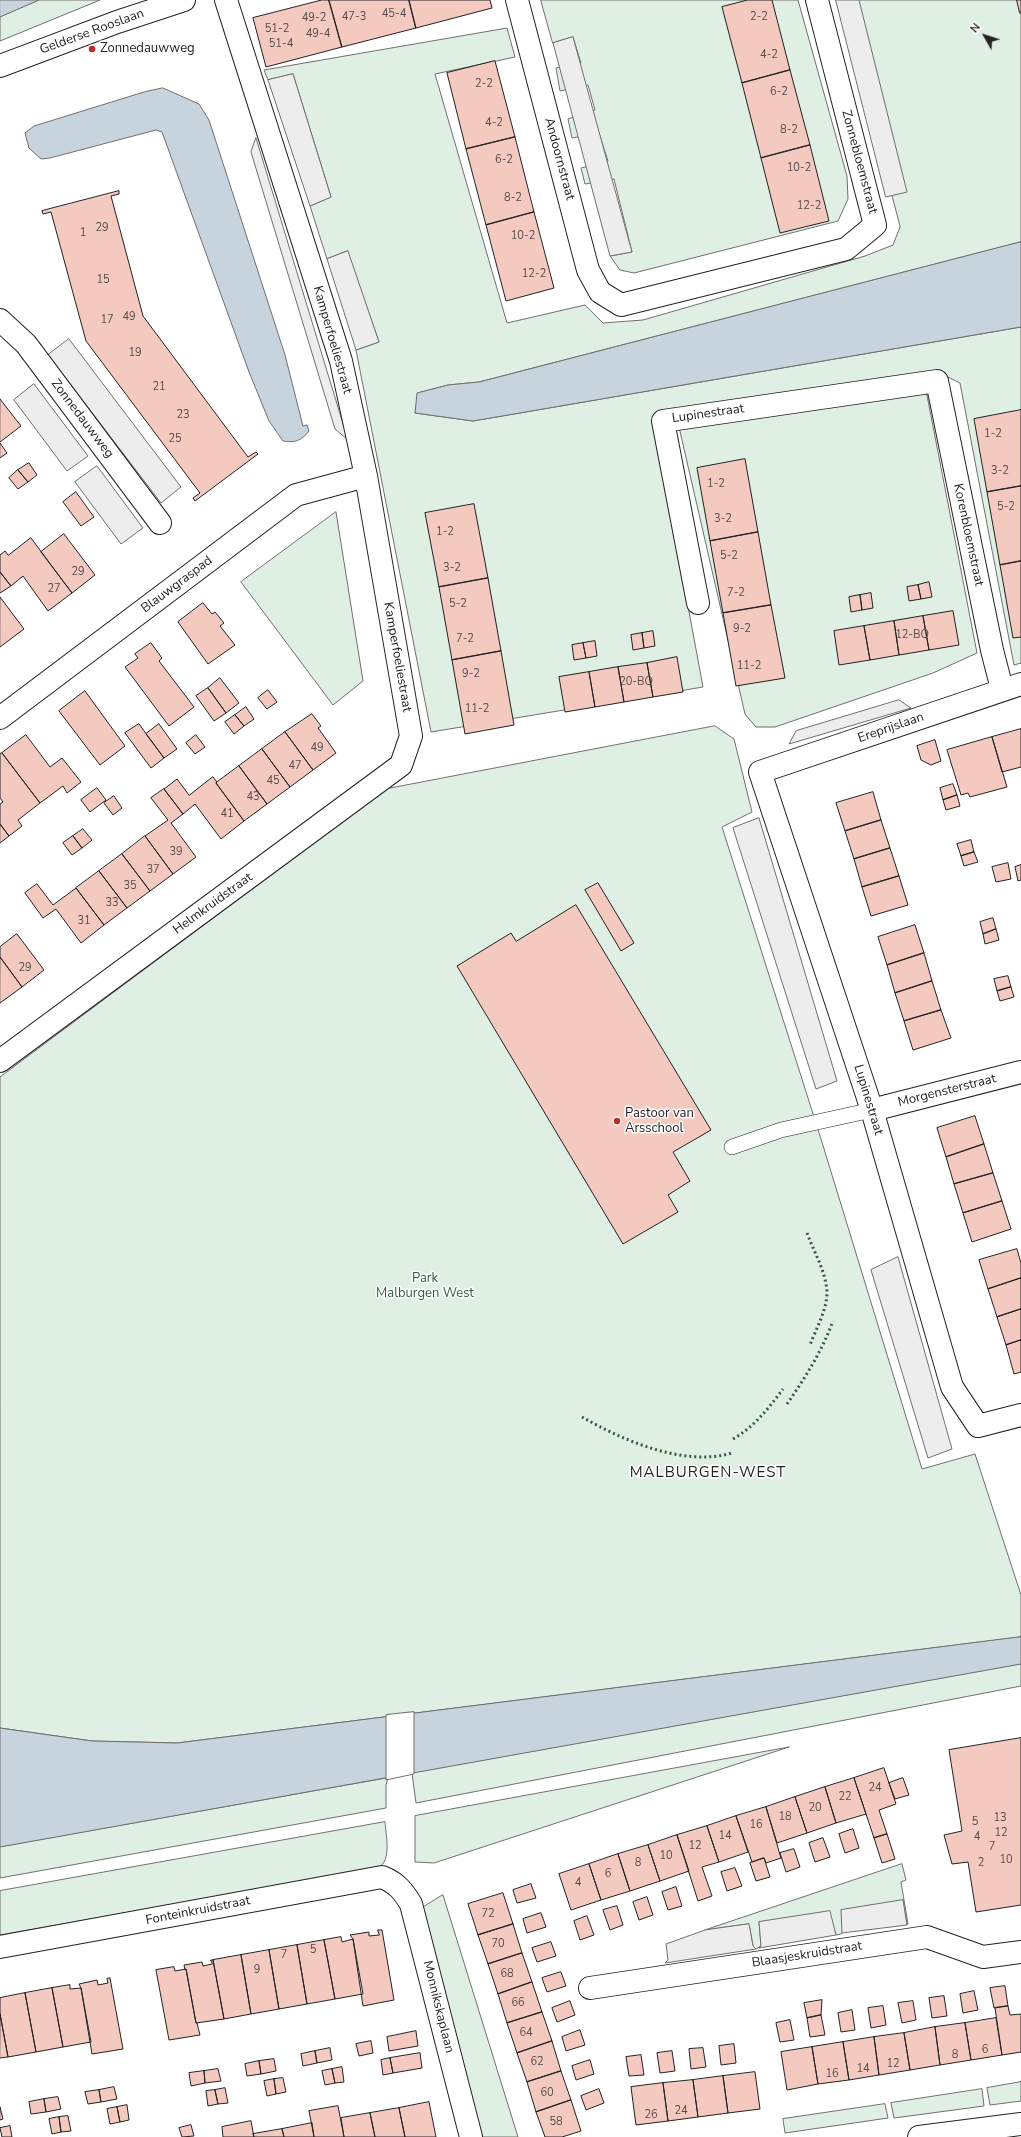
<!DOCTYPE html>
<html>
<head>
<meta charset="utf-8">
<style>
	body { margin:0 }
	#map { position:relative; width:1021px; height:2137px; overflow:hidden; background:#fff; font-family:"Nunito Sans",sans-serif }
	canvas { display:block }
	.north { position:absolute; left:965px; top:16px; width:40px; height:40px; -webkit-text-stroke:3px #fff; paint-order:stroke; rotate:309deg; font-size:11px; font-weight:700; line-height:16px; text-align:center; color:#222 }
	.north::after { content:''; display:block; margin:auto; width:14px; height:18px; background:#222; clip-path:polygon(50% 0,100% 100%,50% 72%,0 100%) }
</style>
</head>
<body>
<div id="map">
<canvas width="1021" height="2137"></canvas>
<div class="north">N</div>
</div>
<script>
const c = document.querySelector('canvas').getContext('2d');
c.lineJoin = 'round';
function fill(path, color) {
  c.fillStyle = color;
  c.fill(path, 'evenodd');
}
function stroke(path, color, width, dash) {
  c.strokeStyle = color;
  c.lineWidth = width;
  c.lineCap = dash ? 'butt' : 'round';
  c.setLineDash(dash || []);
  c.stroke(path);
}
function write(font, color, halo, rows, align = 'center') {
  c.font = font + ' "Nunito Sans",sans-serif';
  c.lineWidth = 3;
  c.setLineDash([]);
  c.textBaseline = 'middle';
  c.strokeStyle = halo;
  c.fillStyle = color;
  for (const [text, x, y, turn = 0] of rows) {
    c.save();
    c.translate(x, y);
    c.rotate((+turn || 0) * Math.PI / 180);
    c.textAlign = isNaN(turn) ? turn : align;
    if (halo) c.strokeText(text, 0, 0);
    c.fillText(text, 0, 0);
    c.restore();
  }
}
const green = new Path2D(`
	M39 0H100L0 41V17Z
	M541 0H798L847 176 848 199 838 221 634 273 620 270 610 256 632 252 614 179 585 184 581 168 608 161 599 133 572 138 568 119 595 110 588 85 560 91 556 68 581 63 573 37 553 43Z
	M841 0H1021V242L479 382 448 385 418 393 415 413 473 421 1021 327V663L1014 665 960 383 942 374 654 423 703 687 431 732 356 350 379 342 347 251 327 259 310 206 331 197 293 74 268 80 264 70 507 28 515 57 435 74 507 323 585 305 603 323 643 320 865 256 893 245 900 227Z
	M925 385 977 653 933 673 775 727H756L745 714 679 427Z
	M336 512 363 681 333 705 241 582Z
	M715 726 734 739 752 812 722 827 821 1139 922 1469 975 1454 1021 1595V1637L177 1743 92 1741 0 1728V1077L386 789Z
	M1021 1664V1686L416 1803 412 1773Z
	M789 1747 434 1863 415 1862V1816Z
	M388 1778 386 1785V1808L0 1878V1847Z
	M385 1822C386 1837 392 1860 378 1868L0 1935V1891Z
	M902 1864 906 1880 901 1882 908 1924 907 1925 903 1900 844 1931 841 1934 836 1935 835 1931 759 1922 761 1946 756 1949 753 1946 749 1924 705 1930Z
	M443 1895 518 2137H482L422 1908Z
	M1021 2082V2101L990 2105 987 2088Z
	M982 2089 984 2106 894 2118 891 2103Z
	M885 2104 888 2118 785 2133 783 2119Z`);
fill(green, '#e0efe3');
stroke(green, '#6f6f6f', 1);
const parking = new Path2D(`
	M836 0H859L907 192 886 197Z
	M573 37 632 252 610 256 553 43Z
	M293 74 331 197 310 206 268 80Z
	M256 138 348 440 335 429 251 152Z
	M348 251 379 342 356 350 327 259Z
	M69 339 181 487 161 503 48 355Z
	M34 384 88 456 67 471 14 400Z
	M97 466 143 528 121 544 75 482Z
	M899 700 911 708 789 744 796 731Z
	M759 818 837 1081 816 1089 733 828Z
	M898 1257 952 1449 928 1458 871 1270Z
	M903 1900 907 1925 842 1933 841 1910Z
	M830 1911 836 1935 759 1948 761 1946 759 1922Z
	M749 1924 753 1946 756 1949 665 1963 668 1960 666 1944 705 1930Z`);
fill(parking, '#ededed');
stroke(parking, '#6f6f6f', 1);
const water = new Path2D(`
	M0 0H39L0 17Z
	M163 88 199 104 209 120 285 355 303 426 307 425 309 431C301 441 295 443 283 441L269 421 249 372 162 132 156 130 50 158 41 159 29 148 25 133 34 126 144 92Z
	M1021 242V327L473 421 415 413 417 393 448 385 479 382Z
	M1021 1637V1664L0 1847V1728L92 1741 177 1743Z`);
fill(water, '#c7d3dd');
stroke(water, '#6f6f6f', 1);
const pier = new Path2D(`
	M414 1712V1774L386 1780V1715Z`);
fill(pier, '#fff');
stroke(pier, '#6f6f6f', 1);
const building = new Path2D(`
	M322 0H329L342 47 266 67 253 18Z
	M329 0H409L416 28 342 47Z
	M409 0H490L492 8 416 28Z
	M748 0H772L790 70 742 83 722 7Z
	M1017 0H1021V13H1020Z
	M495 61 515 137 466 149 447 73Z
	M790 70 810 145 761 158 742 83Z
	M515 137 534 212 486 225 466 149Z
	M810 145 829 221 780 233 761 158Z
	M119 191V194L111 196 143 316 248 457 256 452 258 454 195 501 193 498 200 493 86 341 51 212 43 214 42 211Z
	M534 212 554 288 506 301 486 225Z
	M0 399 21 426 0 442Z
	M1021 410V486L987 492 974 419Z
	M0 443 7 453 0 458Z
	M745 459 758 532 710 541 697 468Z
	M29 463 37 475 28 482 18 470Z
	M18 470 28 482 18 489 9 478Z
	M1021 486V561L1000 565 987 492Z
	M76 492 94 517 81 526 63 502Z
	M474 504 488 578 439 587 425 513Z
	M758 532 771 605 723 613 710 541Z
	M64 534 95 575 72 593 41 552Z
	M31 538 72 593 48 611 23 576 11 586 0 572V555L5 551 8 555Z
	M1021 561V637L1013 638 1000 565Z
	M0 572 11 586 0 593Z
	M488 578 501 651 452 660 439 587Z
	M929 582 932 597 921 599 918 585Z
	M918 585 921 599 909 601 907 587Z
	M871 593 873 608 862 610 860 595Z
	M860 595 862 610 851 612 849 597Z
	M0 597 24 629 0 647Z
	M203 603 212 614 215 612 224 623 220 626 235 645 208 664 178 622Z
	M771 605 785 678 736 686 723 613Z
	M953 611 959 645 929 650 923 616Z
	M923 616 929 650 899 655 894 621Z
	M894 621 899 655 870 660 864 626Z
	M864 626 870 660 839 665 834 631Z
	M653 631 655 646 644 648 642 633Z
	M642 633 644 648 633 650 631 635Z
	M595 641 597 656 586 658 583 643Z
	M151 643 162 658 159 661 194 707 169 726 125 667 138 658 135 654Z
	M583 643 586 658 574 660 572 645Z
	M501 651 514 725 465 734 452 660Z
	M677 657 683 692 653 697 647 663Z
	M647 663 653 697 624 702 618 667Z
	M618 667 624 702 595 707 589 672Z
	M589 672 595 707 565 712 559 677Z
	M220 678 239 703 226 713 208 688Z
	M208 688 226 713 214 721 196 696Z
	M268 690 277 702 267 709 258 698Z
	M85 691 125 746 100 765 59 711Z
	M246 707 254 719 244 726 235 715Z
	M312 714 321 726 318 728 336 753 313 770 285 732Z
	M235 715 244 726 234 734 225 722Z
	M139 724 164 758 151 768 125 733Z
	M159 724 177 749 164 758 146 734Z
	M1021 729V767L1002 772 992 737Z
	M285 732 313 770 290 787 262 749Z
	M26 735 50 767 62 758 81 782 67 793 63 786 40 803 2 753Z
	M196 735 205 747 195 754 186 743Z
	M992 737 1007 787 970 797 968 793 961 795 947 750Z
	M935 740 941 761 931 765 921 760 917 746Z
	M262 749 290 787 267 804 239 766Z
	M2 753 40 803 18 820 22 826 9 836 0 824V804L3 802 0 798V754Z
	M239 766 267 804 244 821 216 783Z
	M213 777 217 782 216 783 244 821 221 839 195 804 183 814 164 789 177 779 189 795Z
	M953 784 957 795 943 800 940 788Z
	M97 788 106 800 90 812 81 800Z
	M164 789 183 814 171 823 196 857 173 874 145 836 168 820 151 798Z
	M873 792 881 820 845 831 836 803Z
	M957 795 960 806 946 810 943 800Z
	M114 796 122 808 113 815 104 803Z
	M881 820 890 848 854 859 845 831Z
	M0 824 9 836 0 843Z
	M83 829 92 840 82 848 73 836Z
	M73 836 82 848 72 855 63 843Z
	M145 836 173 874 150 891 122 854Z
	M971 840 974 852 961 856 957 844Z
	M890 848 899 876 862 887 854 859Z
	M974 852 978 862 964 866 961 856Z
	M122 854 150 891 127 908 99 871Z
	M1008 863 1011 879 996 882 992 867Z
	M1021 865V880L1018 881 1015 867Z
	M99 871 127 908 104 925 76 888Z
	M899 876 908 905 871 916 862 887Z
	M598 883 634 943 621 951 585 890Z
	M37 884 53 905 76 888 104 925 81 943 56 909 43 918 25 893Z
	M576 905 711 1130 673 1152 690 1181 668 1195 678 1212 623 1244 457 966 511 933 516 941Z
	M993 918 996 929 983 934 980 922Z
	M915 925 924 953 887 965 878 937Z
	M996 929 999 940 985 944 983 934Z
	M17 934 44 970 22 987 0 957V947Z
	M924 953 932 981 895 993 887 965Z
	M0 957 22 987 0 1003Z
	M1008 976 1011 987 997 991 994 979Z
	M932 981 941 1010 904 1021 895 993Z
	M1011 987 1014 997 1000 1001 997 991Z
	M941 1010 951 1038 913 1050 904 1021Z
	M975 1116 984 1144 946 1157 937 1128Z
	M984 1144 993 1173 954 1184 946 1157Z
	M993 1173 1002 1201 963 1213 954 1184Z
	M1002 1201 1011 1229 972 1242 963 1213Z
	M1017 1249 1021 1263V1278L988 1289 979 1260Z
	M1021 1278V1309L997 1317 988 1289Z
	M1021 1309V1340L1006 1345 997 1317Z
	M1021 1340V1372L1014 1374 1006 1345Z
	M1021 1738V1905L976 1912 968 1862 952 1864 944 1835 962 1831 949 1750Z
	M884 1768 896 1804 879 1810 887 1834 874 1838 854 1778Z
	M854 1778 866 1814 836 1823 825 1787Z
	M903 1778 909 1795 895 1799 889 1783Z
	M825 1787 836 1823 807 1833 795 1797Z
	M795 1797 807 1833 777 1843 766 1807Z
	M766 1807 781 1858 766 1863 764 1858 752 1862 736 1816Z
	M736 1816 748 1852 719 1862 707 1826Z
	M707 1826 719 1862 702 1867 712 1896 698 1901 677 1835Z
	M853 1829 859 1848 845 1853 839 1834Z
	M887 1834 895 1859 882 1863 874 1838Z
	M677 1835 689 1871 660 1881 648 1845Z
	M823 1838 830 1857 815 1862 809 1843Z
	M648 1845 660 1881 630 1891 618 1854Z
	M794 1849 800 1867 786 1872 780 1853Z
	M618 1854 630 1891 601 1900 589 1864Z
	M764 1858 770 1877 756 1881 750 1863Z
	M589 1864 601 1900 571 1910 559 1874Z
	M735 1868 742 1886 727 1891 721 1872Z
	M531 1884 536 1898 517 1903 513 1890Z
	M676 1887 682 1906 668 1910 662 1892Z
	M503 1893 513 1924 478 1935 468 1904Z
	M647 1897 653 1915 639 1920 633 1902Z
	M617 1906 623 1925 610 1930 603 1910Z
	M541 1913 546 1927 527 1933 523 1919Z
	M587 1916 594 1935 580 1940 574 1921Z
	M513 1924 522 1953 488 1964 478 1935Z
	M378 1930H382L394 2000 363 2006 353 1939 350 1935 369 1932V1936L379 1935Z
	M341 1937 342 1942 353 1939 363 1994 335 1999 324 1940Z
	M324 1940 335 1999 307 2004 297 1945Z
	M551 1942 556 1956 537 1962 532 1948Z
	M297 1945 307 2004 279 2009 269 1950Z
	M269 1950 279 2009 251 2014 241 1955Z
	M522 1953 532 1982 498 1994 488 1964Z
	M241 1955 251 2014 224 2019 213 1960Z
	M211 1960H213L224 2019 196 2023 186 1969 185 1970 184 1965 202 1962 203 1966 212 1964Z
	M174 1967 175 1971 186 1969 196 2023H197L200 2035 169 2040 156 1970Z
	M561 1972 566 1986 547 1992 542 1978Z
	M110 1978 123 2049 92 2054 81 1988 79 1984 97 1980 98 1985 108 1983 107 1979Z
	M532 1982 542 2012 507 2023 498 1994Z
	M70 1985V1989L81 1988 91 2042 63 2047 52 1988Z
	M1005 1986 1008 2006 994 2008 990 1988Z
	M52 1988 63 2047 36 2052 25 1993Z
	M974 1991 978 2010 963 2013 960 1994Z
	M25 1993 36 2052 8 2057 0 2014V1998Z
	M944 1996 947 2016 932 2018 929 1998Z
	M822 2000 821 2015 807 2018 804 2003Z
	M570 2001 575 2015 557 2022 552 2008Z
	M913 2001 916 2020 902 2023 898 2003Z
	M883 2006 886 2025 871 2028 868 2008Z
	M1008 2006 1010 2015 1021 2014V2052L1002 2055 995 2008Z
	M852 2010 855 2030 841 2032 838 2013Z
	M542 2012 552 2041 517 2053 507 2023Z
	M0 2014 8 2057 0 2058Z
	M821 2015 825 2035 810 2037 807 2018Z
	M996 2018 1002 2055 971 2060 965 2023Z
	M790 2020 794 2040 780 2042 776 2023Z
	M965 2023 971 2060 940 2065 935 2027Z
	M935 2027 940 2065 910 2070 904 2033Z
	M580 2030 585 2045 566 2051 562 2037Z
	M416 2031 418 2046 389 2051 387 2037Z
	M904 2033 910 2070 879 2075 874 2037Z
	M874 2037 879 2075 849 2080 843 2042Z
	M371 2041 373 2053 359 2056 356 2044Z
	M552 2041 561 2071 527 2082 517 2053Z
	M843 2042 849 2080 818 2084 812 2047Z
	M734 2044 736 2063 721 2065 719 2046Z
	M812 2047 818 2084 787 2090 781 2052Z
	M330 2048 332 2060 317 2063 315 2051Z
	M703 2048 706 2067 691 2069 689 2049Z
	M315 2051 317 2063 303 2066 301 2054Z
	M672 2051 675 2071 660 2073 657 2053Z
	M420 2053 422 2068 393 2073 390 2058Z
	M641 2055 644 2075 629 2076 626 2057Z
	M390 2058 393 2073 383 2075 381 2060Z
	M274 2059 276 2071 261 2074 259 2061Z
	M590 2060 594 2074 576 2080 572 2066Z
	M259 2061 261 2074 247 2076 245 2064Z
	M342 2067 344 2082 335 2083 332 2069Z
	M218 2069 221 2081 205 2083 204 2071Z
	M332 2069 335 2083 325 2085 322 2071Z
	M204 2071 205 2083 191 2086 189 2073Z
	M561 2071 571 2100 536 2112 527 2082Z
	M755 2072 760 2109 728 2113 723 2076Z
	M723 2076 728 2113 698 2117 693 2080Z
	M283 2078 286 2092 276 2094 274 2079Z
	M274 2079 276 2094 267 2096 264 2081Z
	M693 2080 698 2117 668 2121 663 2083Z
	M663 2083 668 2121 636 2125 631 2087Z
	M114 2087 117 2099 101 2102 99 2090Z
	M225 2088 228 2103 218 2104 215 2090Z
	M599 2089 604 2103 586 2110 581 2096Z
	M99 2090 101 2102 88 2104 85 2092Z
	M215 2090 218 2104 208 2106 206 2091Z
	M58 2097 61 2109 46 2112 44 2099Z
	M44 2099 46 2112 31 2114 29 2102Z
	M571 2100 581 2131 562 2137H545L536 2112Z
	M429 2102 436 2137H405L399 2108Z
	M127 2105 129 2120 120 2122 117 2107Z
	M338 2106 344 2137H314L309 2111Z
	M0 2107 3 2119 0 2120Z
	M117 2107 120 2122 110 2124 107 2109Z
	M399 2108 405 2137H375L370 2113Z
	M370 2113 375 2137H344L341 2118Z
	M68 2116 71 2131 61 2132 59 2117Z
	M59 2117 61 2132 52 2134 49 2119Z
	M251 2121 254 2137H223L222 2127Z
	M312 2123 314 2137H284L282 2129Z
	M191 2125 194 2136 182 2137 179 2128Z
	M10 2126 12 2137H2L0 2128Z
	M282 2129 284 2137H254L253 2134Z`);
fill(building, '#f3c9c0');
stroke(building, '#222', 1);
const lane = new Path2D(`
	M732 1147 781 1130 872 1110`);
const street = new Path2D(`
	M517 0 588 270 600 292 621 305 846 249 875 225 817 0
	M0 66 117 22 184 0
	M0 320 26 344 160 523
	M698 603 663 421 937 381 992 650 1002 689
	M1021 684 760 772 872 1110 952 1387 978 1426 1021 1415
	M0 718 296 495 366 476
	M0 1061 401 765 411 736 366 476 341 361 226 0
	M872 1110 1021 1072
	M0 1947 382 1877C397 1883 403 1891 411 1904L471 2137
	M590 1988 927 1937 983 1957 1021 1952
	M919 2137 1021 2124`);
stroke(lane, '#222', 16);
stroke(street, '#222', 24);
stroke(lane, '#fff', 15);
stroke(street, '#fff', 22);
stroke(new Path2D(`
	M807 1233C814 1252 826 1272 827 1292 827 1310 816 1329 810 1345
	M787 1404C805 1378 822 1351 833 1321
	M582 1417C624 1441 684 1467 732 1453
	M733 1439C754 1427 768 1409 783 1389`), '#2f5e38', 3, [2, 3]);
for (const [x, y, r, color] of [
	[92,49,4,"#c62828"],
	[617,1121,4,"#c62828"]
]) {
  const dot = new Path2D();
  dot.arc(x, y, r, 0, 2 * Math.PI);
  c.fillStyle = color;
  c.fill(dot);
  stroke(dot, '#fff', 1.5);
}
write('11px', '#564c4a', null, [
	["45-4",394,14],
	["47-3",354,17],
	["2-2",759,17],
	["49-2",314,18],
	["51-2",277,29],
	["49-4",318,34],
	["51-4",281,44],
	["4-2",769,55],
	["2-2",484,84],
	["6-2",779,92],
	["4-2",494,123],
	["8-2",789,130],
	["6-2",504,160],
	["10-2",799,168],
	["8-2",513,198],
	["12-2",809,206],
	["29",102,228],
	["1",83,233],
	["10-2",523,236],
	["12-2",534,274],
	["15",103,280],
	["49",129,317],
	["17",107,320],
	["19",135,353],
	["21",159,387],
	["23",183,415],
	["1-2",993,434],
	["25",175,439],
	["3-2",1000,471],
	["1-2",716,484],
	["5-2",1006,507],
	["3-2",723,519],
	["1-2",445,532],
	["5-2",729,556],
	["3-2",452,568],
	["29",78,572],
	["27",54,589],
	["7-2",736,593],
	["5-2",458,604],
	["9-2",742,629],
	["12-BO",912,635],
	["7-2",465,639],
	["11-2",749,666],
	["9-2",471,674],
	["20-BO",636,682],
	["11-2",477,709],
	["49",317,748],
	["47",295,766],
	["45",273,781],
	["43",253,797],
	["41",227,814],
	["39",176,852],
	["37",153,870],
	["35",130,886],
	["33",112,903],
	["31",84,921],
	["29",25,968],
	["24",875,1788],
	["22",845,1797],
	["20",815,1808],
	["18",785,1817],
	["13",1000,1818],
	["5",975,1822],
	["16",756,1825],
	["12",1001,1833],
	["14",725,1836],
	["4",977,1837],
	["12",695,1846],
	["7",992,1847],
	["10",666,1856],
	["10",1006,1860],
	["8",638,1863],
	["2",981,1863],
	["6",608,1874],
	["4",578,1883],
	["72",488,1914],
	["70",498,1944],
	["5",313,1950],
	["7",284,1955],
	["9",257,1970],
	["68",507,1974],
	["66",518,2003],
	["64",526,2033],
	["6",985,2050],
	["8",955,2055],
	["62",537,2062],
	["12",893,2064],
	["14",863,2069],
	["16",832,2074],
	["60",547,2093],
	["24",681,2111],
	["26",651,2115],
	["58",556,2122]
]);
write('13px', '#222', '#fff', [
	["Gelderse Rooslaan",92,32,-20],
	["Andoornstraat",559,159,75],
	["Zonnebloemstraat",859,162,75],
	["Kamperfoeliestraat",332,340,74],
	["Lupinestraat",708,414,-8],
	["Zonnedauwweg",82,419,53],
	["Korenbloemstraat",968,535,78],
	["Blauwgraspad",177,585,-37],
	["Kamperfoeliestraat",397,657,80],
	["Ereprijslaan",891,728,-19],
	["Helmkruidstraat",213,904,-36],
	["Morgensterstraat",947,1091,-14],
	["Lupinestraat",868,1100,73],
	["Fonteinkruidstraat",198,1911,-11],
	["Blaasjeskruidstraat",807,1955,-9],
	["Monnikskaplaan",438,2007,76]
]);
write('13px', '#222', '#fff', [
	["Zonnedauwweg",100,49],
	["Pastoor van",625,1114],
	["Arsschool",625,1129]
], 'left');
write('13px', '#2f5e38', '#fff', [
	["Park",425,1279],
	["Malburgen West",425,1294]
]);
c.letterSpacing = '1px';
write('15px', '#222', '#fff', [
	["MALBURGEN-WEST",708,1473]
]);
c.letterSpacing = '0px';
</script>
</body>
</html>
